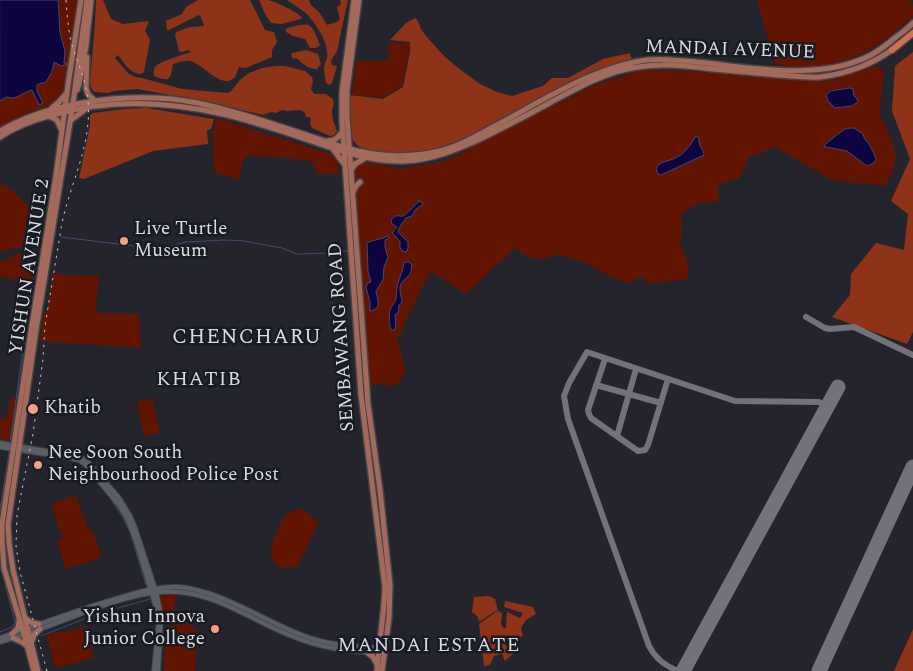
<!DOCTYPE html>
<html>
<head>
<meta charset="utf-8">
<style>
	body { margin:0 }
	canvas { display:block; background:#23242c }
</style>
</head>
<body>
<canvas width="913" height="671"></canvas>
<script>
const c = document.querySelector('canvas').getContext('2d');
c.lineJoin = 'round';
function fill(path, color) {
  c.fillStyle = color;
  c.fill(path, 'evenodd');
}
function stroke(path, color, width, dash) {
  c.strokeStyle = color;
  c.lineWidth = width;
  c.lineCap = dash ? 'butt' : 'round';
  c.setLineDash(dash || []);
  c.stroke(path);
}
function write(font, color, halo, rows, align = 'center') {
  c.font = font + ' Spectral,serif';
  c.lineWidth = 5;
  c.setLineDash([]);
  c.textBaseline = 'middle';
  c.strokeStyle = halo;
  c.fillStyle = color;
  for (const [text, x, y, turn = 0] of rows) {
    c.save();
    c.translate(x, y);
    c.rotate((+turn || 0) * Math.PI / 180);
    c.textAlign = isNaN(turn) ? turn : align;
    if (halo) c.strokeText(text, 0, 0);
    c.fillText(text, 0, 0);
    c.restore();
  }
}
fill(new Path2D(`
	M58 0H79L65 102C42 107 20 115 0 128V101C8 95 11 97 20 95 25 94 27 91 32 90 43 78 52 81 54 62L62 65 67 64 64 63 65 51 60 32Z
	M757 0H909L913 6V16C900 27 887 39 873 48 852 60 826 68 802 67 793 67 784 65 775 64Z
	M389 43H410L402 87 383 97 352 95 356 61H388Z
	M875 66 884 71 879 114 893 143 896 156 893 170 886 186 832 180 775 147 749 157 739 179 718 184 719 201 703 203 700 202 681 214 682 234 680 243 687 260 689 279 646 284 645 277 634 279 631 284C608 278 589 262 566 256 552 252 551 259 539 259 531 260 521 252 515 248L466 294 431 271 404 324 403 330 397 339 406 371 399 383 387 387 386 382 370 386 354 174V168L360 162H366L401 169 445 161 595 85 643 70 685 71 829 81Z
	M216 118 333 155 337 159 340 174H317L315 165 308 160 250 155 244 158 242 162 240 179 216 173 214 171 213 134Z
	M0 184C10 186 20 199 29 207L22 248 7 249 0 252Z
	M18 253 22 254 21 264 36 267 33 282 0 277V262L8 259Z
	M53 273 66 275 99 276 95 313 139 314 141 348 40 341 44 312H47Z
	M10 398 16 399 9 440 0 439V418L7 419Z
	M152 398 160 433 144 436 137 402Z
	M76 495 88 530 92 529 102 557 66 569 57 541 63 539 51 504Z
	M299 509C309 511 311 519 319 522L297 568 294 566C281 572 270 564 271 549 272 542 282 518 288 513 291 511 295 510 299 509Z
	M159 594H176L174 617 164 619Z
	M180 621 187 622 195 629H198L195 671H164L166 630 174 623Z
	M85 627 94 658 55 668 47 635 58 632 59 633Z`), '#611500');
fill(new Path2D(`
	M96 0H103L111 19 123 24 149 21 145 31 150 40 144 72 141 74C130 74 124 63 118 55L115 58 128 73 135 77 142 78 182 89 228 93 231 91 240 80 249 73 262 68 276 66H285L305 71 312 77 313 81 311 89 314 94H326L333 99C335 106 332 106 332 112 332 119 335 125 337 131L334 135 330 136 312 128 310 123 311 119 309 117H306L305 113 301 110 287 111 282 110 276 113 271 112 263 115 213 103 137 89 115 91 108 93 94 92 91 88 90 82 95 22Z
	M198 0H250L265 30 274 32 277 42 272 50V57L246 68 239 67C237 71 236 79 231 80 218 86 201 62 189 61 184 60 178 63 173 64 170 81 170 82 154 76 154 74 153 70 155 67 159 61 183 55 191 52L189 50 181 52 179 51 175 35 176 32 190 27 204 26 201 17 199 15 169 30H167L166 21 182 14 186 7Z
	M259 0C262 0 265 0 268 0 276 2 298 12 302 18L301 19 282 24 271 23 266 16Z
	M287 0H309L311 5 319 12 327 25 337 22 340 19 337 7 341 4 340 0H348L337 51 331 61 332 65 337 66 332 83 330 85 326 83C325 76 323 70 325 63 327 59 328 56 327 52 327 40 313 18 303 11 298 7 292 4 287 0Z
	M415 18 418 21 421 29 426 36 443 55 458 68 480 84 497 92 512 96 543 86 552 78H568L603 59 630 53 632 60 620 62 584 77 460 141C449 145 438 148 427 151 409 154 360 159 352 138 348 129 349 106 349 95L383 99 403 87 410 52V42L390 40 406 23Z
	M300 25C303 25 306 24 309 25 314 28 318 40 320 45 317 49 314 48 310 48L305 39 293 36 286 32V29L290 27Z
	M306 50 318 54 321 64 317 69C311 70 302 64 298 59L292 58 291 55 292 53Z
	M913 52V332L907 344 832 317 850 295 851 274 876 243 904 250 908 214 891 201 910 159 892 111 895 66Z
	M146 108 214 119 211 129 207 130 208 144 153 151 84 179 79 178 90 125V115L93 113 124 109Z
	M489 596 495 599 498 611 502 613 501 624 504 629 506 627 507 612 520 618 523 613 504 607 505 601 533 607 536 614 526 620 521 628 523 636 505 645 514 653 505 661 502 654 494 656 490 665 484 666 479 624 497 611V610L482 620 479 621 478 617 472 612 474 597Z
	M913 629V671H894Z`), '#8e3317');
const water = new Path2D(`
	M0 0H58L60 32 65 51 64 63 68 64 61 66 54 62C53 71 50 76 45 83H41L37 85V91L43 103 39 105 32 90C22 92 17 101 6 97L0 101Z
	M850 88 853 89 854 96 857 99 858 102 852 106 835 108 828 101 826 95 831 91Z
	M854 128 863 134C864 139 866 140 869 144 872 149 874 154 876 159L874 163 867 166 847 151 826 147 824 146C826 143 843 130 845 129 848 128 852 128 854 128Z
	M696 136 699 138C698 148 704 149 704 155L661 175 658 174 656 168C661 161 666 162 673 159 684 155 690 146 696 136Z
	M419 201 422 202 423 205 416 209 412 216 406 218C403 223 398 227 398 232L408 242V248L407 251 404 252 400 248V241L392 233 397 227 392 224 391 220C397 213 397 217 403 216 407 214 415 205 419 201Z
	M388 236 389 238 385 240V247L388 257 384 267 383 280 376 291C377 300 383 308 370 311V303L366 287 368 283 371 282 368 272 367 243C374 239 381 240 388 236Z
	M406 262H409L412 265C411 279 406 275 401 284 398 289 402 297 402 302L399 305 398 313 395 315 396 326 394 330H391C389 325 389 316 390 310 391 306 395 303 396 299 397 294 396 288 398 283 400 277 403 270 404 263Z`);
fill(water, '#0d0540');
stroke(water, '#4a4570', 1);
stroke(new Path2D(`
	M61 237 150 248H164L186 242 225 240 244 241 282 248 297 254 329 253 348 251
	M10 442 32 286
	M112 501 122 516 129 530
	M0 509 9 453
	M130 532 146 585
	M0 556 1 565
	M118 608 150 599
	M91 616 116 608
	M0 632 12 627 15 622 5 584V578
	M41 636 84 619`), '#4a4570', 1);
stroke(new Path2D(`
	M806 317 825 328 830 329 854 327 913 355
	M605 359 588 410 589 414 591 418 638 451 645 450 648 445 668 379
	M596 385 661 403
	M617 436 636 369
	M678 671C665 666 655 658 649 646L568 419 564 396 569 383 587 352 735 401 819 402 828 406`), '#72737a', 6);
stroke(new Path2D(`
	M683 671 838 387
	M819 671 913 467`), '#72737a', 15);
const secondary = new Path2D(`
	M0 443 80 457 87 461 119 498 130 516 135 528 156 592 161 616 158 671
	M0 447 66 457 79 460 85 464 119 505 128 520 136 541 158 614 159 621 154 671
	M0 638C35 626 70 613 105 602 130 595 153 586 179 587 218 590 263 620 299 634 326 645 354 647 382 648
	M0 642C13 638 27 634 40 629 81 615 135 588 179 592 219 595 255 622 292 636 320 648 351 652 381 653`);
const primary = new Path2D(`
	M354 0 342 92V121L361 395 385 587C384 615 379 643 377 671
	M359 0 347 90V117L368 404 380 490 390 585 389 618 382 671
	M87 57 86 88 88 94 95 101
	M77 90 79 84 86 46 91 0
	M52 108 59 102 65 95
	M49 116 57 120 62 131
	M71 120 86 109
	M0 131C35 111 72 103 112 99 139 97 166 97 192 102 210 105 227 110 244 115 277 125 309 136 342 147 372 156 403 159 435 152 455 148 473 138 491 128 537 104 583 73 635 62 658 57 683 61 707 63 758 69 824 80 871 55 880 50 888 44 896 37 902 33 908 28 913 23
	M0 137C16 126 33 120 52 115 107 99 167 101 223 114 246 119 269 127 291 134 328 146 364 162 404 161 431 160 456 150 480 139 504 127 528 115 551 102 579 87 607 71 638 67 663 63 688 66 713 69 735 71 756 73 778 75 792 76 807 78 820 77 846 74 874 64 894 48
	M327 141C335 141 338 138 342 132
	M333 149 336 153 344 164
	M351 170 355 164 365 158
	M353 192 356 186 360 182
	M25 618 32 623 39 624
	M12 634 18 628 19 621
	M13 638 22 642 27 646
	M32 641 34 635 40 629
	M368 653 373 657 377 664
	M34 671 24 634 4 568 2 541V524L31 331 56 176 68 85 81 0
	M38 671 13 570 9 543 8 524 36 330 72 110 87 0`);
const highway = new Path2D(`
	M892 50 913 33`);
stroke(secondary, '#424349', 6);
stroke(primary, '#424349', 8);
stroke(highway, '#424349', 9);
stroke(secondary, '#5c5e67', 4);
stroke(primary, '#a3695b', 5);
stroke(highway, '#d37053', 6);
stroke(new Path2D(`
	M47 671 20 572 16 546 17 515 33 434 43 359 45 326 62 223C71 181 92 145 88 100 86 80 77 61 71 42 68 28 67 14 66 0`), '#c1c2c9', 1, [2.5, 5]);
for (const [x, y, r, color] of [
	[124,241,5,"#f39f86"],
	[33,409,6,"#f39f86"],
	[38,465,5,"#f39f86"],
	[215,629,5,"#f39f86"]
]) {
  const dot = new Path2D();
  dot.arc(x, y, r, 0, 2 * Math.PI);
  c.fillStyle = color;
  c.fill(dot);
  stroke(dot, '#191b22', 2);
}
write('19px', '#dadbe1', '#191b22', [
	["MANDAI AVENUE",730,51,2],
	["YISHUN AVENUE 2",31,267,-81],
	["SEMBAWANG ROAD",343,337,-94]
]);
write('19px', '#dadbe1', '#191b22', [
	["Live Turtle",134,230],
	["Museum",134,252],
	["Khatib",44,409],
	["Nee Soon South",48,454],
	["Neighbourhood Police Post",48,476],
	["Yishun Innova",205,618,"right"],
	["Junior College",205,640,"right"]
], 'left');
c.letterSpacing = '1px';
write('20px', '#d8dbe6', '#191b22', [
	["KHATIB",199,381],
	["MANDAI ESTATE",429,647]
]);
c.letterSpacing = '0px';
c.letterSpacing = '1px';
write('21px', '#d8dbe6', '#191b22', [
	["CHENCHARU",247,339]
]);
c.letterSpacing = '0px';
</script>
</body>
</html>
